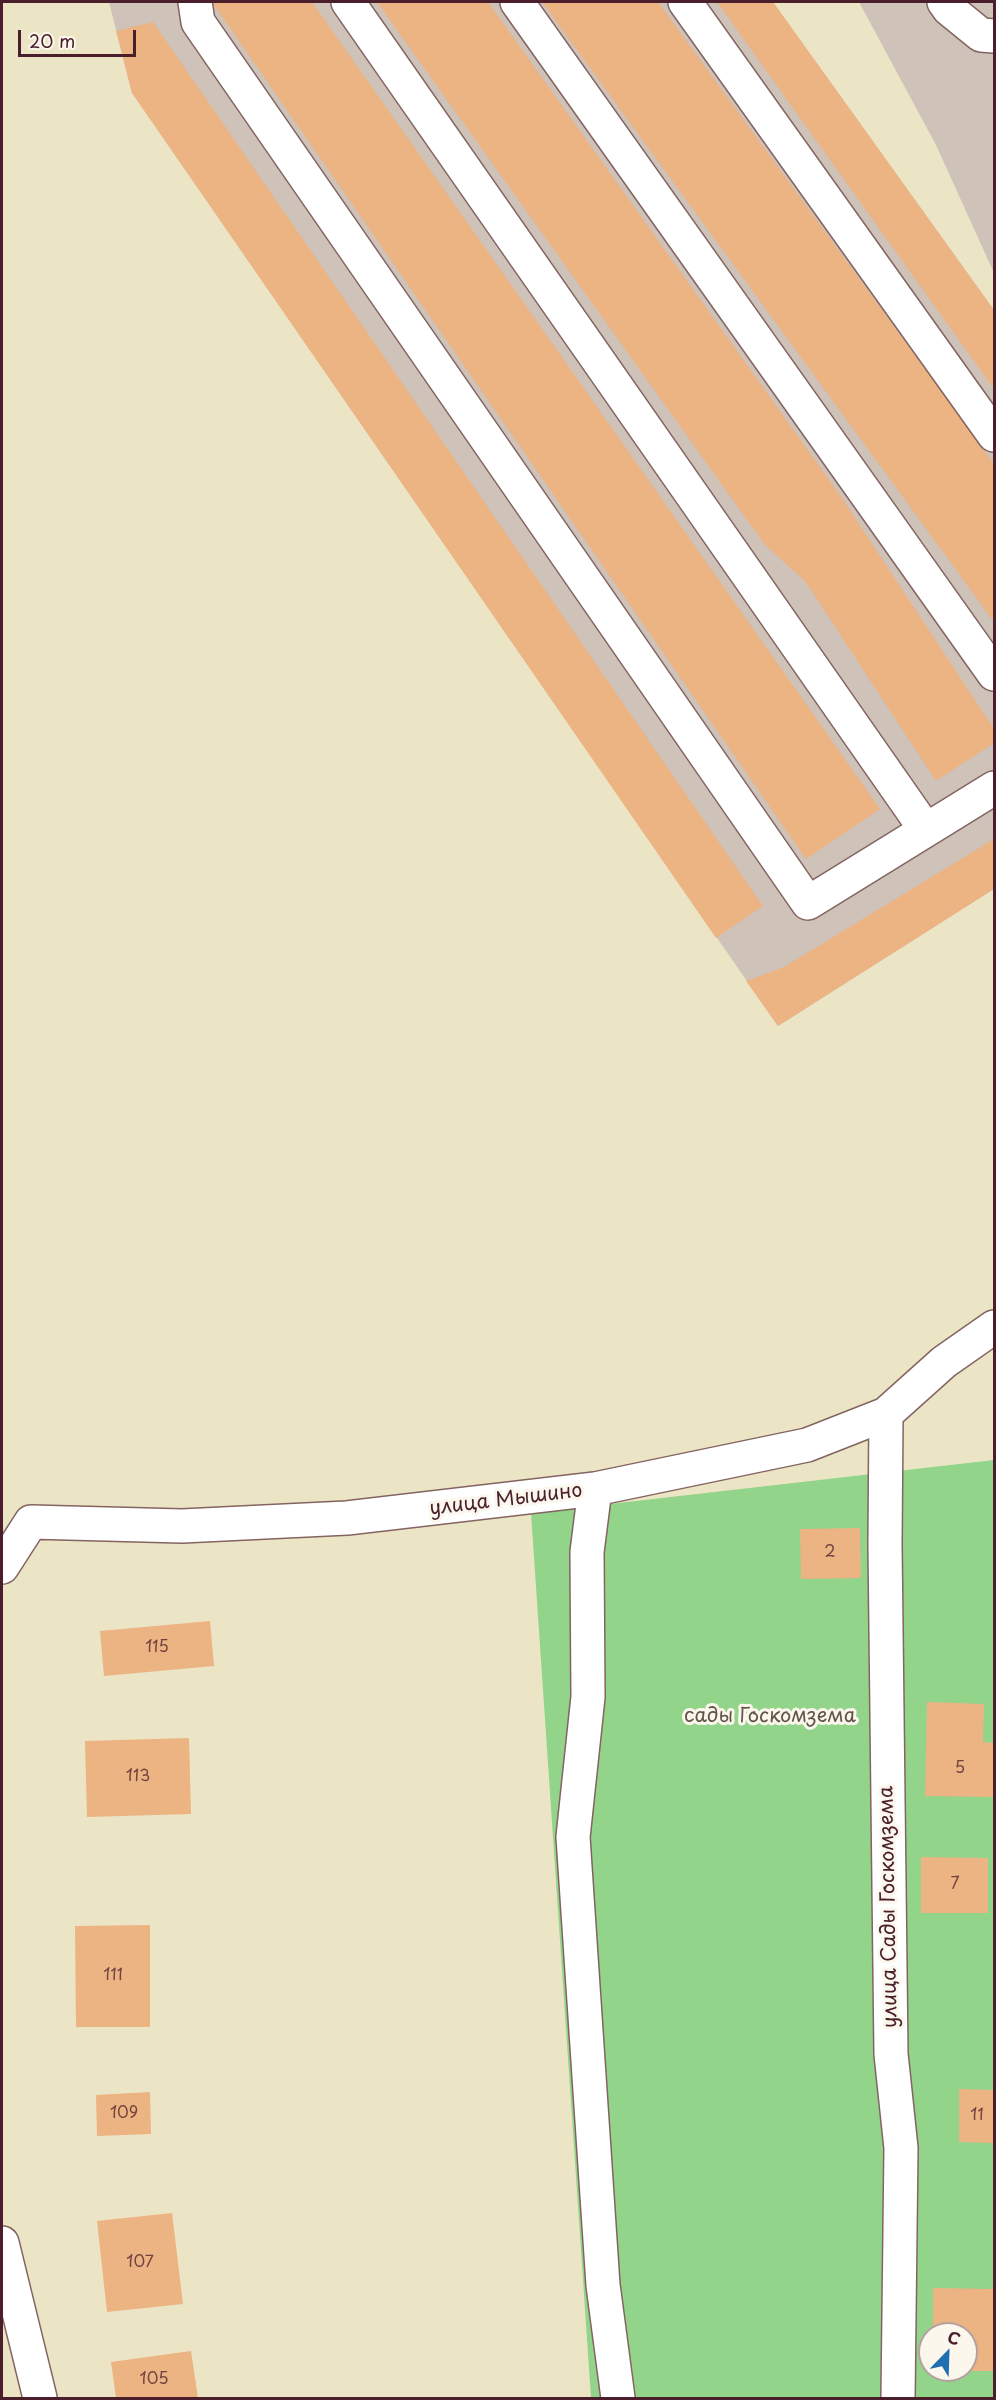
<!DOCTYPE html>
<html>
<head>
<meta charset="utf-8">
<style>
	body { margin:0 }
	#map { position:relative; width:996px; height:2400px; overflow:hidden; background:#ece5c5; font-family:"Playpen Sans",sans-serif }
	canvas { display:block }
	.frame { position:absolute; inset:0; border:3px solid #4a1f2b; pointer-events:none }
	.north { position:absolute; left:918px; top:2322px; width:60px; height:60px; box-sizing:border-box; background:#fbf7ec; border:2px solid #b4a19f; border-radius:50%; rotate:23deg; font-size:16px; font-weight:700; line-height:24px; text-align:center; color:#4a1f2b }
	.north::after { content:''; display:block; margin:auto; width:21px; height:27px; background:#1f6fb2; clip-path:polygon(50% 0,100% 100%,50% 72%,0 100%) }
	.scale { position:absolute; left:18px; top:30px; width:118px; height:27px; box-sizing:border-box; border:3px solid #4a1f2b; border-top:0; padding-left:8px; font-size:18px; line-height:21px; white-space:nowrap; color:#4a1f2b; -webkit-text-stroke:4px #fbf7ec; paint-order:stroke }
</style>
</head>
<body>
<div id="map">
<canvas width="996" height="2400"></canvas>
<div class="frame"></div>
<div class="north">С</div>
<div class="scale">20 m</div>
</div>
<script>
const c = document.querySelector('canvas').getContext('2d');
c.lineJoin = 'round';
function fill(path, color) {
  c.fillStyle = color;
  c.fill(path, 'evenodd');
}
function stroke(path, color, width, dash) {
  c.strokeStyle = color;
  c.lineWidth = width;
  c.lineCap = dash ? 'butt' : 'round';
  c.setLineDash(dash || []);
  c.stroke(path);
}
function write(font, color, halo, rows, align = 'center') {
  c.font = font + ' "Playpen Sans",sans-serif';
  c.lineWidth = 6;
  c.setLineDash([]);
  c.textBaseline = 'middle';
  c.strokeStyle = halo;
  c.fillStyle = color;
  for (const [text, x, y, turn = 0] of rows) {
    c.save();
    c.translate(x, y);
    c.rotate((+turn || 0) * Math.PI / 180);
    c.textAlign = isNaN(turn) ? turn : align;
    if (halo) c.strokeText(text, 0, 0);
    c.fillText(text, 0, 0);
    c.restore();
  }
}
fill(new Path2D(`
	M109 2H773L994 310V889L778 1026 132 93Z
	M859 2H994V273L936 145Z`), '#cec2b9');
fill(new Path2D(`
	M994 1460V2398H591L531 1513ZM930 2334H966V2370H930Z`), '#93d48b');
fill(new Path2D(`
	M212 2H312L880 809 806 859Z
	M377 2H488L842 498 994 729V743L936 781 805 581 765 545Z
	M542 2H658L994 464V622Z
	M717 2H773L994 310V389Z
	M153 22 763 906 716 938 132 93 116 31Z
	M994 839V889L778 1026 746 981 784 967Z
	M860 1528 861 1578 801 1579 800 1529Z
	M210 1621 214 1666 104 1676 100 1631Z
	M927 1702 984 1704 983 1742 994 1743V1797L925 1796Z
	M189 1738 191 1814 87 1817 85 1741Z
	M921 1857 988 1858V1913H921Z
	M150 1925V2027H76L75 1926Z
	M959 2089 994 2090V2143L959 2142Z
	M150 2092 151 2134 97 2136 96 2095Z
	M172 2213 183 2304 107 2312 97 2221Z
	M933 2288 994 2289V2371H966V2334H956V2326H933Z
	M191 2351 198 2398H116L111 2362Z`), '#ecb383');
const minor = new Path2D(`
	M195 2 198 22 808 903 994 788
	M348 2 926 830
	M517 2 994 674
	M685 2 994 435
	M944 2 949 9 981 35 994 36
	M886 1414 885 1544 891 2054 901 2148 898 2398
	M595 1489 587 1552 588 1697 573 1837 603 2285 618 2398
	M2 1567 31 1522 182 1526 347 1518 595 1489 807 1445 886 1414 944 1362 994 1327
	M2 2243 40 2398`);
stroke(minor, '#836461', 36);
stroke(minor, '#fff', 33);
write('16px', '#724441', null, [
	["2",830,1553],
	["115",157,1648],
	["5",960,1769],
	["113",138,1777],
	["7",955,1885],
	["111",113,1976],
	["109",124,2114],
	["11",977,2116],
	["107",140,2263],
	["105",154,2380]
]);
write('20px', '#4a1f2b', '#fbf7ec', [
	["улица Мышино",506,1500,-7],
	["улица Сады Госкомзема",889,1907,-91]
]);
write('20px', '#605548', '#fbf7ec', [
	["сады Госкомзема",770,1716]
]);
</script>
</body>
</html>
